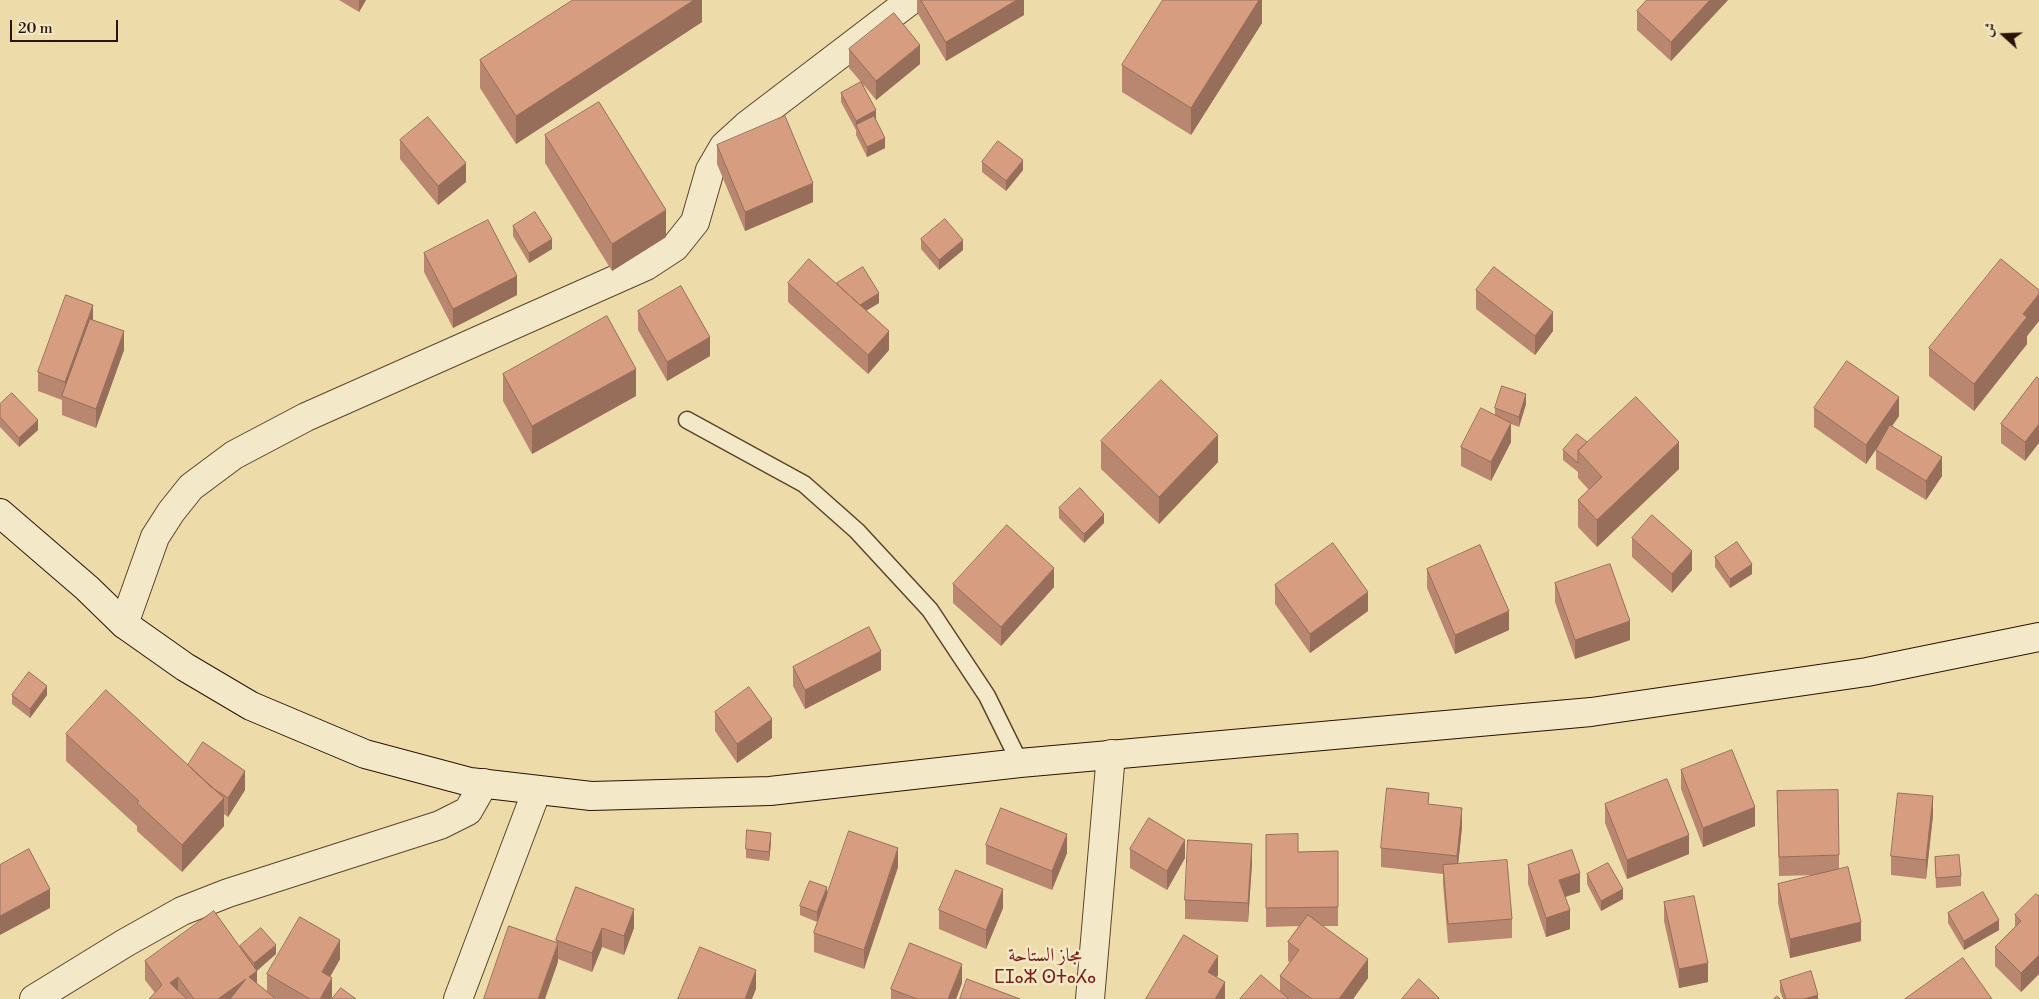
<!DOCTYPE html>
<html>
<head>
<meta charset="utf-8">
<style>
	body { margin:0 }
	#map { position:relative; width:2039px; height:999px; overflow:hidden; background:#eddbaa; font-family:"Libre Bodoni",Amiri,serif }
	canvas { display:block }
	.north { position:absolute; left:1979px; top:10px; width:50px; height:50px; -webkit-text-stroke:4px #f3e8c8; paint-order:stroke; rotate:290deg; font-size:14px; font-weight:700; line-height:20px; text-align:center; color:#2a1302 }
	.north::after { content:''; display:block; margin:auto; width:18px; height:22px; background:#2a1302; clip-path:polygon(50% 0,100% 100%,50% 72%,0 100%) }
	.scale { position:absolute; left:10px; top:20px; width:108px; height:22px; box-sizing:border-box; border:2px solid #2a1302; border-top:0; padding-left:6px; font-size:15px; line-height:18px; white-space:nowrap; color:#2a1302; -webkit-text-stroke:4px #f3e8c8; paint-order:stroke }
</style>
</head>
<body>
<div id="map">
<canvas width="2039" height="999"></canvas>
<div class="north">ش</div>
<div class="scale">20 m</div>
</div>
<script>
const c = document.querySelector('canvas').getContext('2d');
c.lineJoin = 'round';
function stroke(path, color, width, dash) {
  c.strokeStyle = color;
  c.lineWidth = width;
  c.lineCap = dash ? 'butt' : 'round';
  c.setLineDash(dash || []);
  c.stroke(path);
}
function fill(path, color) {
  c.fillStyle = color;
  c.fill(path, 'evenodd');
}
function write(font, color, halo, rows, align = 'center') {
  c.font = font + ' "Libre Bodoni",Amiri,"Noto Sans Tifinagh",serif';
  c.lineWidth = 5;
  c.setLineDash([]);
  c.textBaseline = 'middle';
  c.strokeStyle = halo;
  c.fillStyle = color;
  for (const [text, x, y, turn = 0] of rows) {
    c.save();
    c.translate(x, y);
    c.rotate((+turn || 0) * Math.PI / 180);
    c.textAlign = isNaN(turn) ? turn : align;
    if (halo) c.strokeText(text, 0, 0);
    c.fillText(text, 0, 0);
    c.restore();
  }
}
const service = new Path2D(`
	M687 420 804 484 857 531 930 610 987 696 1020 763`);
const minor = new Path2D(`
	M124 624 155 537 171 512 191 487 234 455 306 417 646 266 675 247 695 222 710 170 724 146 746 126 911 0
	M34 999 125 943 182 911 228 893 440 825 468 811 484 783
	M458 999 537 790
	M1090 999 1111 754`);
const secondary = new Path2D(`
	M0 513 87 588 124 624 185 667 251 706 365 754 470 782 591 796 770 791 1020 763 1591 712 1867 672 2039 637`);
stroke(service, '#5b452c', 19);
stroke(minor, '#5b452c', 30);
stroke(secondary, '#2a1302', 30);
stroke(service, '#f3e8c8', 16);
stroke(minor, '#f3e8c8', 28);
stroke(secondary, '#f3e8c8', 28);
fill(new Path2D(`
	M339 0H366L359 12Z
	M702 0V22L516 144 480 88V60Z
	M917 0H1024V15L946 61 917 12Z
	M1262 0V23L1191 135 1122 92V65Z
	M1647 0H1728L1671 61 1637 30V11Z
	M849 49 920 64 876 100 863 84 885 148 867 157 856 135V130L841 102V93L861 82 849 68Z
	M545 135 666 237 612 271 545 163Z
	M400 140 466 182 438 205 400 159Z
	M717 145 813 202 745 231 717 164Z
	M982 162 1023 170 1006 191 982 172Z
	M513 226 552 249 529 263 513 236Z
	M921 239 963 250 939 270 921 249Z
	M424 253 517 295 453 328 424 272Z
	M788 283 837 285V283L879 303 866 311 889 350 868 374 788 302Z
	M1476 290 1553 331 1535 355 1476 309Z
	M2039 290V321L2027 336V344L1974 411 1929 376V348Z
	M638 311 710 356 667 381 638 330Z
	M93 320 124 350 96 428 62 415V400L38 391V372Z
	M503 374 636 396 532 454 503 401Z
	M2037 377 2025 461 2001 443V424Z
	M0 404 38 430 19 447 0 427Z
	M1526 404 1519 427 1511 424V442L1491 481 1461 466V447L1495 415V408Z
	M1814 408 1899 416 1892 426 1942 476 1926 500 1876 469V449L1866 464 1814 427Z
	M1101 441 1218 462 1159 524 1101 469Z
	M1587 442 1679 469 1597 547 1578 527V500L1589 490 1578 478V472L1563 460V450Z
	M1059 508 1104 523 1084 543 1059 518Z
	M1632 538 1692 570 1672 593 1632 557Z
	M1715 557 1752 574 1730 588 1715 567Z
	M1427 569 1509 630 1455 654 1427 588Z
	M1555 583 1630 640 1575 659 1555 602Z
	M953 584 1054 587 1001 646 953 603Z
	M1275 585 1368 611 1310 653 1275 604Z
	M793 667 881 670 805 709 793 686Z
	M12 695H47L30 718 12 704Z
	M715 712 772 738 737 763 715 731Z
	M66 734 188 765 245 790 228 817 224 814V826L182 872 137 831V826L66 761Z
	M1681 770 1755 826 1703 847 1681 789Z
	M1777 791 1839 855V869L1861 941 1790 958 1778 903V884L1818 875 1779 876Z
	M1605 804 1689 854 1627 879 1605 823Z
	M1429 805 1462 827 1458 864 1512 919V938L1448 943 1443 884V874L1381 867V848Z
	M1933 815 1926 879 1891 875V856Z
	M1266 835 1298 852 1338 851V926H1323L1368 978 1353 999H1240L1280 992V976L1290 962 1288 961V942L1299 926 1266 927Z
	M771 843 769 861 746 858V849Z
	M986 845 1067 853 1052 890 986 864Z
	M1130 849 1185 858 1167 890 1130 868Z
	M1935 857 1961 876V886L1936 888Z
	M1252 863 1248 922 1185 919V900Z
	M1528 865 1580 892 1565 897 1570 929 1546 937 1528 884Z
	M898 867 864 969 814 952V933L824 904 817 922 800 915V906Z
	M1587 874 1623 899 1601 911 1587 884Z
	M576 887 634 928 624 955 602 947 592 972 558 959V962L556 940Z
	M2039 896V974L2021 992 1995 966V947L2015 927V915Z
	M1664 902 1708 982 1679 988 1664 921Z
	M1003 908 986 949 939 929V910Z
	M1948 913 1999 930 1964 950 1948 923Z
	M240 947 276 954 257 971V984L267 991V974L340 959 330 977 332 997 331 999H277L274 997 276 999H149L155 993 145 980V961Z
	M1780 981 1818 999H1783L1780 991Z
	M962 983 956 999H891V989Z`), '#b9876f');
fill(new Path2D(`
	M359 0H366L359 12Z
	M694 0H702V22L516 144V116Z
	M1017 0H1024V15L946 61V42Z
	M1259 0H1262V23L1191 135V108Z
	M1710 0H1728L1671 61V42Z
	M920 45V64L876 100V81Z
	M876 110V120L856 126V121Z
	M885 138V148L867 157V147Z
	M1023 160V170L1006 191V181Z
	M466 163V182L438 205V186Z
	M813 183V202L745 231V212Z
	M666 210V237L612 271V244Z
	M552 239V249L529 263V253Z
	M963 240V250L939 270V260Z
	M517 276V295L453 328V309Z
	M879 293V303L853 318V308Z
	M2039 294V321L2027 336V344L1974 411V384L2023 314Z
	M93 305V324L65 398V382Z
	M1553 312V331L1535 355V336Z
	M124 331V350L96 428V409Z
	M889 331V350L868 374V355Z
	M710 337V356L667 381V362Z
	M636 369V396L532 454V426Z
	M1526 394V404L1519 427V417Z
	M1899 397V416L1866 464V445Z
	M38 420V430L19 447V438Z
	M1511 423V442L1491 481V462Z
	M2039 424V443L2025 461V442Z
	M1218 435V462L1159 524V497Z
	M1679 442V469L1597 547V520Z
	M1942 457V476L1926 500V481Z
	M1104 514V523L1084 543V534Z
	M1692 551V570L1672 593V574Z
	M1752 564V574L1730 588V579Z
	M1054 568V587L1001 646V627Z
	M1368 592V611L1310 653V634Z
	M1509 611V630L1455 654V635Z
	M1630 621V640L1575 659V640Z
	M881 651V670L805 709V690Z
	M47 686V695L30 718V709Z
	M772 719V738L737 763V744Z
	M245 771V790L228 817V798Z
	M1933 796V815L1926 879V860Z
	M224 798V826L182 872V845Z
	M1755 807V826L1703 847V828Z
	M1462 808V827L1457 875V856Z
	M771 833V843L769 861V852Z
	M1067 834V853L1052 890V871Z
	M1689 835V854L1627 879V860Z
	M1185 840V858L1167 890V871Z
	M1252 844V863L1248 922V903Z
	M898 848V867L864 969V950Z
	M1580 873V892L1559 899V880Z
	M827 887V897L817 922V912Z
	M50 889V908L0 935V916Z
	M1003 889V908L986 949V930Z
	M1623 889V899L1601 911V901Z
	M634 909V928L624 955V936Z
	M1570 910V929L1546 937V918Z
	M1999 920V930L1964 950V941Z
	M1861 922V941L1790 958V939Z
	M602 928V947L592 972V953Z
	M340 940V959L322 991V972Z
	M558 943V962L545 999H538Z
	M276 945V954L254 973V963Z
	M2039 955V974L2021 992V973Z
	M1218 956V975L1208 991V972Z
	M1368 959V978L1353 999H1339Z
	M1708 963V982L1679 988V969Z
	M962 964V983L956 999H948Z
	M756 970V989L752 999H745Z
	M257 971V990L249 977Z
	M178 977V996L170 983Z
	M332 978V997L331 999H320Z
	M246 979 245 999H218Z
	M1225 982V999H1215Z
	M1818 995V999H1804Z`), '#966e5a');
const building = new Path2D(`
	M573 0H694L516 116 480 60Z
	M921 0H1017L946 42Z
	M1163 0H1259L1191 108 1122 65Z
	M1647 0H1710L1671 42 1637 11Z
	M894 13 920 45 876 81 849 49Z
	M861 82 876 110 856 121 841 93Z
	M599 102 666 210 612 244 545 135Z
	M785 116 813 183 745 212 717 145Z
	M874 116 885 138 867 147 856 125Z
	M428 117 466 163 438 186 400 140Z
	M998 141 1023 160 1006 181 982 162Z
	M535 212 552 239 529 253 513 226Z
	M945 219 963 240 939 260 921 239Z
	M488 220 517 276 453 309 424 253Z
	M809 259 889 331 868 355 788 283Z
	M2001 259 2039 290V294L2023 314 2027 317 1974 384 1929 348Z
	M863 267 879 293 860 305 839 286 837 283Z
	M1494 267 1553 312 1535 336 1476 290Z
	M681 286 710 337 667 362 638 311Z
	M66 295 93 305 65 382 38 372Z
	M607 316 636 369 532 426 503 374Z
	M90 319 124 331 96 409 62 396Z
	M1847 361 1899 397 1866 445 1814 408Z
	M2037 377 2039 379V424L2025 442 2001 424Z
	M1161 380 1218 435 1159 497 1101 441Z
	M1502 386 1526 394 1519 417 1495 408Z
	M12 393 38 420 19 438 0 417V404Z
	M1636 397 1679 442 1597 520 1578 500 1602 477 1578 451Z
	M1481 408 1511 423 1491 462 1461 447Z
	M1890 425 1942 457 1926 481 1876 450Z
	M1577 434 1587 442 1578 451V463L1563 450Z
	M1080 488 1104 514 1084 534 1059 508Z
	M1652 515 1692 551 1672 574 1632 538Z
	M1007 525 1054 568 1001 627 953 584Z
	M1737 542 1752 564 1730 579 1715 557Z
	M1333 543 1368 592 1310 634 1275 585Z
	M1480 545 1509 611 1455 635 1427 569Z
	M1610 564 1630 621 1575 640 1555 583Z
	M869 627 881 651 805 690 793 667Z
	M29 672 47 686 30 709 12 695Z
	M749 687 772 719 737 744 715 712Z
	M106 690 224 798 182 845 137 803 139 801 66 734Z
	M203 742 245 771 228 798 211 787 188 765Z
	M1732 750 1755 807 1703 828 1681 770Z
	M1667 779 1689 835 1627 860 1605 804Z
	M1387 788 1429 793 1428 804 1462 808 1457 856 1381 848Z
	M1838 790 1839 855 1779 857 1777 791Z
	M1898 793 1933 796 1926 860 1891 856Z
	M1001 808 1067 834 1052 871 986 845Z
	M1149 818 1185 840 1167 871 1130 849Z
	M747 830 771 833 769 852 746 849Z
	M849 831 898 848 864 950 814 933Z
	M1298 834V852L1338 851V907L1266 908V835Z
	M1188 840 1252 844 1248 903 1185 900Z
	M29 849 50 889 0 916V865Z
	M1572 850 1580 873 1559 880 1570 910 1546 918 1528 865Z
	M1959 855 1961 876 1936 878 1935 857Z
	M1507 860 1512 919 1448 924 1443 865Z
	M1608 863 1623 889 1601 901 1587 874Z
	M1848 867 1861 922 1790 939 1778 884Z
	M956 870 1003 889 986 930 939 910Z
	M810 881 827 887 817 912 800 906Z
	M576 887 634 909 624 936 602 928 592 953 556 940Z
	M1983 892 1999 920 1964 941 1948 913Z
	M2036 894 2039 896V955L2021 973 1995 947 2021 921 2015 915Z
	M1694 896 1708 963 1679 969 1664 902Z
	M214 911 257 971 249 977 276 999H230L246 979 218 999H194L178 977 170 983 187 999H149L162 985 145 961Z
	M1308 915 1368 959 1339 999H1312L1280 976 1299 950 1288 942Z
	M300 917 340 940 322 972 332 978 320 999H310L267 974Z
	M509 926 558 943 538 999H484Z
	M261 928 276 945 254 963 240 946Z
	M1184 935 1218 956 1208 972 1225 982 1215 999H1146Z
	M910 943 962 964 948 999H917L891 989Z
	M700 947 756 970 745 999H678Z
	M1963 958 1992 999H1905Z
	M1811 971 1818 995 1804 999H1786L1780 981Z
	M1261 975 1289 999H1240Z
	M967 979 1020 999H960Z
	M1419 979 1439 998 1438 999H1402Z
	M341 988 356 999H332Z
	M1777 996 1780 999H1774Z`);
fill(building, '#d79d81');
stroke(building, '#966e5a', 1);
write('19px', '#7a1f14', '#f3e8c8', [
	["مجاز الستاحة",1045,956],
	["ⵎⵊⴰⵣ ⵙⵜⴰⵃⴰ",1045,978]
]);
</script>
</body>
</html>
